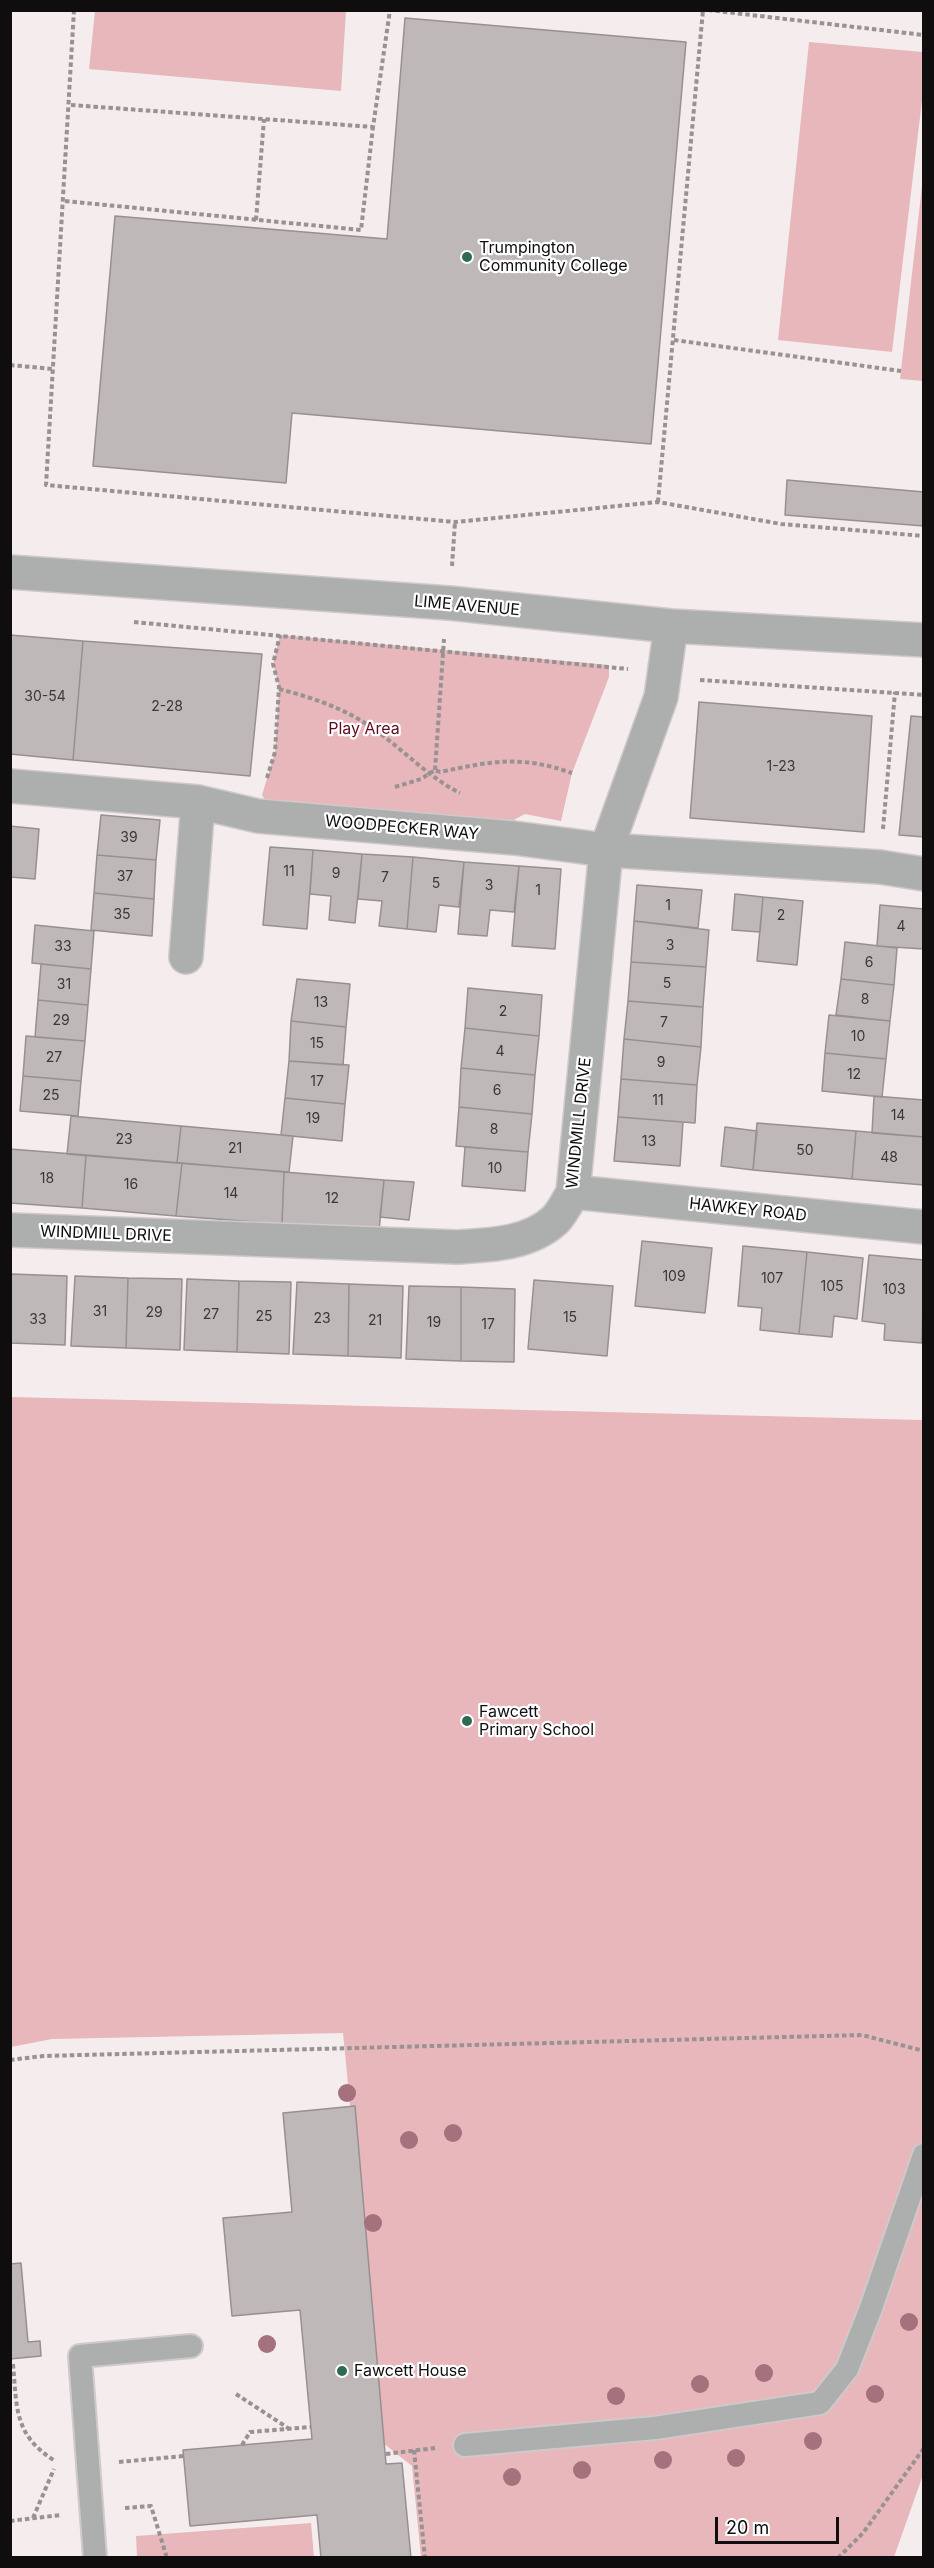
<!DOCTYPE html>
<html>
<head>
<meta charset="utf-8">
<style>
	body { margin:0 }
	#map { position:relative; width:934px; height:2568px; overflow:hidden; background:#f5eded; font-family:Inter,sans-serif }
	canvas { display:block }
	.frame { position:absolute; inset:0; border:12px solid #0f0d0d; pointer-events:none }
	.scale { position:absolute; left:715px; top:2517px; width:124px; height:27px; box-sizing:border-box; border:3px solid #0f0d0d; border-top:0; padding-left:8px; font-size:18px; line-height:21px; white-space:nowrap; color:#0f0d0d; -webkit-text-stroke:4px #fff; paint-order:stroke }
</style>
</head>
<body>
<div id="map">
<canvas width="934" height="2568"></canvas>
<div class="frame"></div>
<div class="scale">20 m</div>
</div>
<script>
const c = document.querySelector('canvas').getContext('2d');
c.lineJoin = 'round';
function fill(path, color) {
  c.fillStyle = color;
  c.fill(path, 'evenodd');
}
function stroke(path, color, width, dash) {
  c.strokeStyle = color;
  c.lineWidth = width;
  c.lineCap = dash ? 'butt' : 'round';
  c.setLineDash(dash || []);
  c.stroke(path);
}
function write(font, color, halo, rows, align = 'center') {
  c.font = font + ' Inter,sans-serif';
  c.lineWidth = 4.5;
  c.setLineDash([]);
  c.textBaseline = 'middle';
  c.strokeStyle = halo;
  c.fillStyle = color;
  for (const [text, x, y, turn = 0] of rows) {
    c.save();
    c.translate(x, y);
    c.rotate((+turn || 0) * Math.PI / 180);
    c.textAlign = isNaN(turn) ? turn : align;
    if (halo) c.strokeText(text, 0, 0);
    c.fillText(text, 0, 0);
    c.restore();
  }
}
fill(new Path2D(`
	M95 11H346L341 91 89 69Z
	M809 42 923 52V92L892 352 778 340Z
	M923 177 924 381H923L900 379Z
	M280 635 609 665V677L572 773 561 821 525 814 502 826 267 803 262 795 275 752 279 687 273 664Z
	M11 1397 923 1420 924 2472 894 2557H421L412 2466 383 2443 343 2033 52 2039 11 2047Z
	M311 2523 314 2557H137L136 2536Z`), '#e7b7bb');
const building = new Path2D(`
	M405 18 686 42 651 444 292 413 286 483 93 466 115 216 387 239Z
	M787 480 924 492V526L785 515Z
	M10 635 83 641 73 760 10 754Z
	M83 641 262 654 250 776 73 760Z
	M699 702 872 716 864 832 690 818Z
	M911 716 924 717V837L899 835Z
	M101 815 160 820 156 860 97 855Z
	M10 826 39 829 35 879 10 877Z
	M270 847 313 850 307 929 263 925Z
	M313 850 362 854 355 923 329 920 331 896 310 894Z
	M362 854 413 857 407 929 379 926 382 901 358 899Z
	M97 855 156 860 154 899 94 893Z
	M413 857 464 862 459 907 439 905 436 932 407 929Z
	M464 862 519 866 514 912 490 910 487 936 458 934Z
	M519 866 561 869 555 949 512 946Z
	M637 885 702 890 698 928 634 921Z
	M94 893 154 899 152 936 91 930Z
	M735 894 763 897 760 932 732 930Z
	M763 897 803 901 797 965 757 961Z
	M880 905 924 909V949L877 946Z
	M634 921 709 930 706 967 631 962Z
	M35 925 94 931 91 969 32 963Z
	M845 942 897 948 894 985 841 979Z
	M631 962 706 967 703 1007 628 1001Z
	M41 964 91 969 88 1005 38 1000Z
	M297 979 350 984 346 1027 291 1021Z
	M841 979 894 985 890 1021 836 1015Z
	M468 988 542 995 539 1036 465 1028Z
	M38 1000 88 1005 85 1041 35 1037Z
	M628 1001 703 1007 701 1047 624 1039Z
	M829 1015 890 1021 886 1059 825 1053Z
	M291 1021 346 1027 343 1065 289 1061Z
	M465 1028 539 1036 535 1075 461 1068Z
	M26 1036 85 1041 81 1081 23 1076Z
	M624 1039 701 1047 697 1085 621 1079Z
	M825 1053 886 1059 882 1097 822 1091Z
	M289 1061 349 1065 345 1104 285 1098Z
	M461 1068 535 1075 532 1114 459 1107Z
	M23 1076 81 1081 78 1116 20 1111Z
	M621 1079 697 1085 695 1123 618 1117Z
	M874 1096 924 1100V1137L872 1133Z
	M285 1098 345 1104 342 1141 281 1135Z
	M459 1107 532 1114 528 1152 456 1146Z
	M71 1116 181 1126 177 1163 67 1154Z
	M618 1117 683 1122 680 1166 614 1161Z
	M757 1123 856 1131 852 1179 753 1170Z
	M181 1126 293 1136 289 1172 177 1163Z
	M725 1127 757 1131 753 1170 721 1166Z
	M856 1131 924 1137V1185L852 1179Z
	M465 1147 528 1152 525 1191 462 1186Z
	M10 1149 86 1155 82 1208 10 1203Z
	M86 1155 182 1163 176 1216 82 1208Z
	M182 1163 284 1172 282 1224 176 1216Z
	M284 1172 384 1180 379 1231 282 1224Z
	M384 1180 414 1182 409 1220 380 1217Z
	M642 1241 712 1248 705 1313 635 1306Z
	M743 1246 807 1252 799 1334 760 1330 762 1308 738 1306Z
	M807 1252 863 1258 857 1319 834 1316 832 1337 799 1334Z
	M869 1255 924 1260 922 1343 884 1340 885 1324 862 1321Z
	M11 1274 67 1276 65 1345 10 1343Z
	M75 1276 128 1278 126 1348 71 1346Z
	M128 1278 182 1279 180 1350 126 1348Z
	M187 1279 239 1281 237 1352 184 1350Z
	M534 1280 613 1286 607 1356 528 1349Z
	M239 1281 291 1282 289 1354 237 1352Z
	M297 1282 349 1284 348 1356 293 1354Z
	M349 1284 403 1286 401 1358 348 1356Z
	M409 1286 461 1287V1361L406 1359Z
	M461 1287 515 1289 514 1362 461 1361Z
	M355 2106 386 2464 402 2463 411 2558H321L317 2515 190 2526 183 2450 312 2439 300 2310 232 2316 223 2218 292 2212 283 2113Z
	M21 2263 28 2342 40 2341 41 2356 10 2359V2264Z`);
fill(building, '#bfb8b8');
stroke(building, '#979090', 1.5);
const lane = new Path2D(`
	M465 2445 655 2428 820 2403 847 2369 871 2308 924 2155
	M95 2558 80 2356 191 2346`);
const street = new Path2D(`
	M10 572 449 603 671 626 924 640
	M10 786 198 802 258 816 514 838 606 850 880 867 924 874
	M186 957 198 802
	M573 1192 924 1227
	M10 1230 457 1247C491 1245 529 1244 555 1220 562 1213 568 1201 573 1192L606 850 661 697 671 626`);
stroke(lane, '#d0c9c9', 26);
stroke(street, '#d0c9c9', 36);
stroke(new Path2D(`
	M74 10 46 485 455 522 658 502 781 524 924 536
	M708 10 924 35
	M71 105 373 127 390 10
	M65 201 361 230 373 127
	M256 220 264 119
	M674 340 901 371
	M10 365 53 369
	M658 502 703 10
	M452 566 455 522
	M134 622 628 669
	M700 680 924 695
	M279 689C310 697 341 707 368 725 400 746 426 776 460 793
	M435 770 444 639
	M267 778 275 752 279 687 273 664 280 635
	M395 787 421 779 435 770 440 772C492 761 521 755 572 773
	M883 829 895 692
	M10 2060 43 2056 862 2035 924 2051
	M13 2364C17 2409 14 2435 55 2461
	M236 2394 288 2428
	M242 2445 250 2432 311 2427
	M414 2450 425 2558
	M386 2454 435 2448
	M119 2462 184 2456
	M125 2508 151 2506 167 2558
	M33 2518 54 2469
	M10 2521 61 2515
	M838 2558 863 2533 924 2448`), '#989292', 4, [4.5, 3]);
stroke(lane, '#acafae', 22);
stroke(street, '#acafae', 33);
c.fillStyle = '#a4717d';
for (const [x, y] of [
	[347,2093],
	[453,2133],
	[409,2140],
	[373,2223],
	[909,2322],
	[267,2344],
	[764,2373],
	[700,2384],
	[875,2394],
	[616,2396],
	[813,2441],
	[736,2458],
	[663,2460],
	[582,2470],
	[512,2477]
]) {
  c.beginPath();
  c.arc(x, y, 9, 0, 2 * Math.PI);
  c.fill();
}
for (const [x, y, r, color] of [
	[467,257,6,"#2f6a54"],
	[467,1721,6,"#2f6a54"],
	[342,2371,6,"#2f6a54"]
]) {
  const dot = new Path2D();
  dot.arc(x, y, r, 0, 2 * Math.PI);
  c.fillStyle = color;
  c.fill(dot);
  stroke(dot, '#fff', 2);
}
write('14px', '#3b3838', null, [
	["30-54",45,697],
	["2-28",167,707],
	["1-23",781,767],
	["39",129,838],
	["11",289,872],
	["9",336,874],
	["37",125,877],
	["7",385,878],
	["5",436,884],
	["3",489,886],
	["1",538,891],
	["1",668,906],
	["35",122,915],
	["2",781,916],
	["4",901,927],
	["3",670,946],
	["33",63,947],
	["6",869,963],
	["5",667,984],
	["31",64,985],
	["8",865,1000],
	["13",321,1003],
	["2",503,1012],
	["29",61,1021],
	["7",664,1023],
	["10",858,1037],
	["15",317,1044],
	["4",500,1052],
	["27",54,1058],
	["9",661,1063],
	["12",854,1075],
	["17",317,1082],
	["6",497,1091],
	["25",51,1096],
	["11",658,1101],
	["14",898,1116],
	["19",313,1119],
	["8",494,1130],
	["23",124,1140],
	["13",649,1142],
	["21",235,1149],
	["50",805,1151],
	["48",889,1158],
	["10",495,1169],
	["18",47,1179],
	["16",131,1185],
	["14",231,1194],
	["12",332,1199],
	["109",674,1277],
	["107",772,1279],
	["105",832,1287],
	["103",894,1290],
	["31",100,1312],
	["29",154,1313],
	["27",211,1315],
	["25",264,1317],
	["15",570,1318],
	["23",322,1319],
	["33",38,1320],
	["21",375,1321],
	["19",434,1323],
	["17",488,1325]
]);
write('16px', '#0f0d0d', '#fff', [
	["Trumpington",479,248],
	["Community College",479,266],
	["Fawcett",479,1712],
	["Primary School",479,1730],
	["Fawcett House",354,2371]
], 'left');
write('16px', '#0f0d0d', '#fff', [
	["LIME AVENUE",467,606,5],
	["WOODPECKER WAY",402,828,5],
	["WINDMILL DRIVE",579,1123,-84],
	["HAWKEY ROAD",748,1210,6],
	["WINDMILL DRIVE",106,1234,2]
]);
write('16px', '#610c22', '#fff', [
	["Play Area",364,729]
]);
</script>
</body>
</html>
